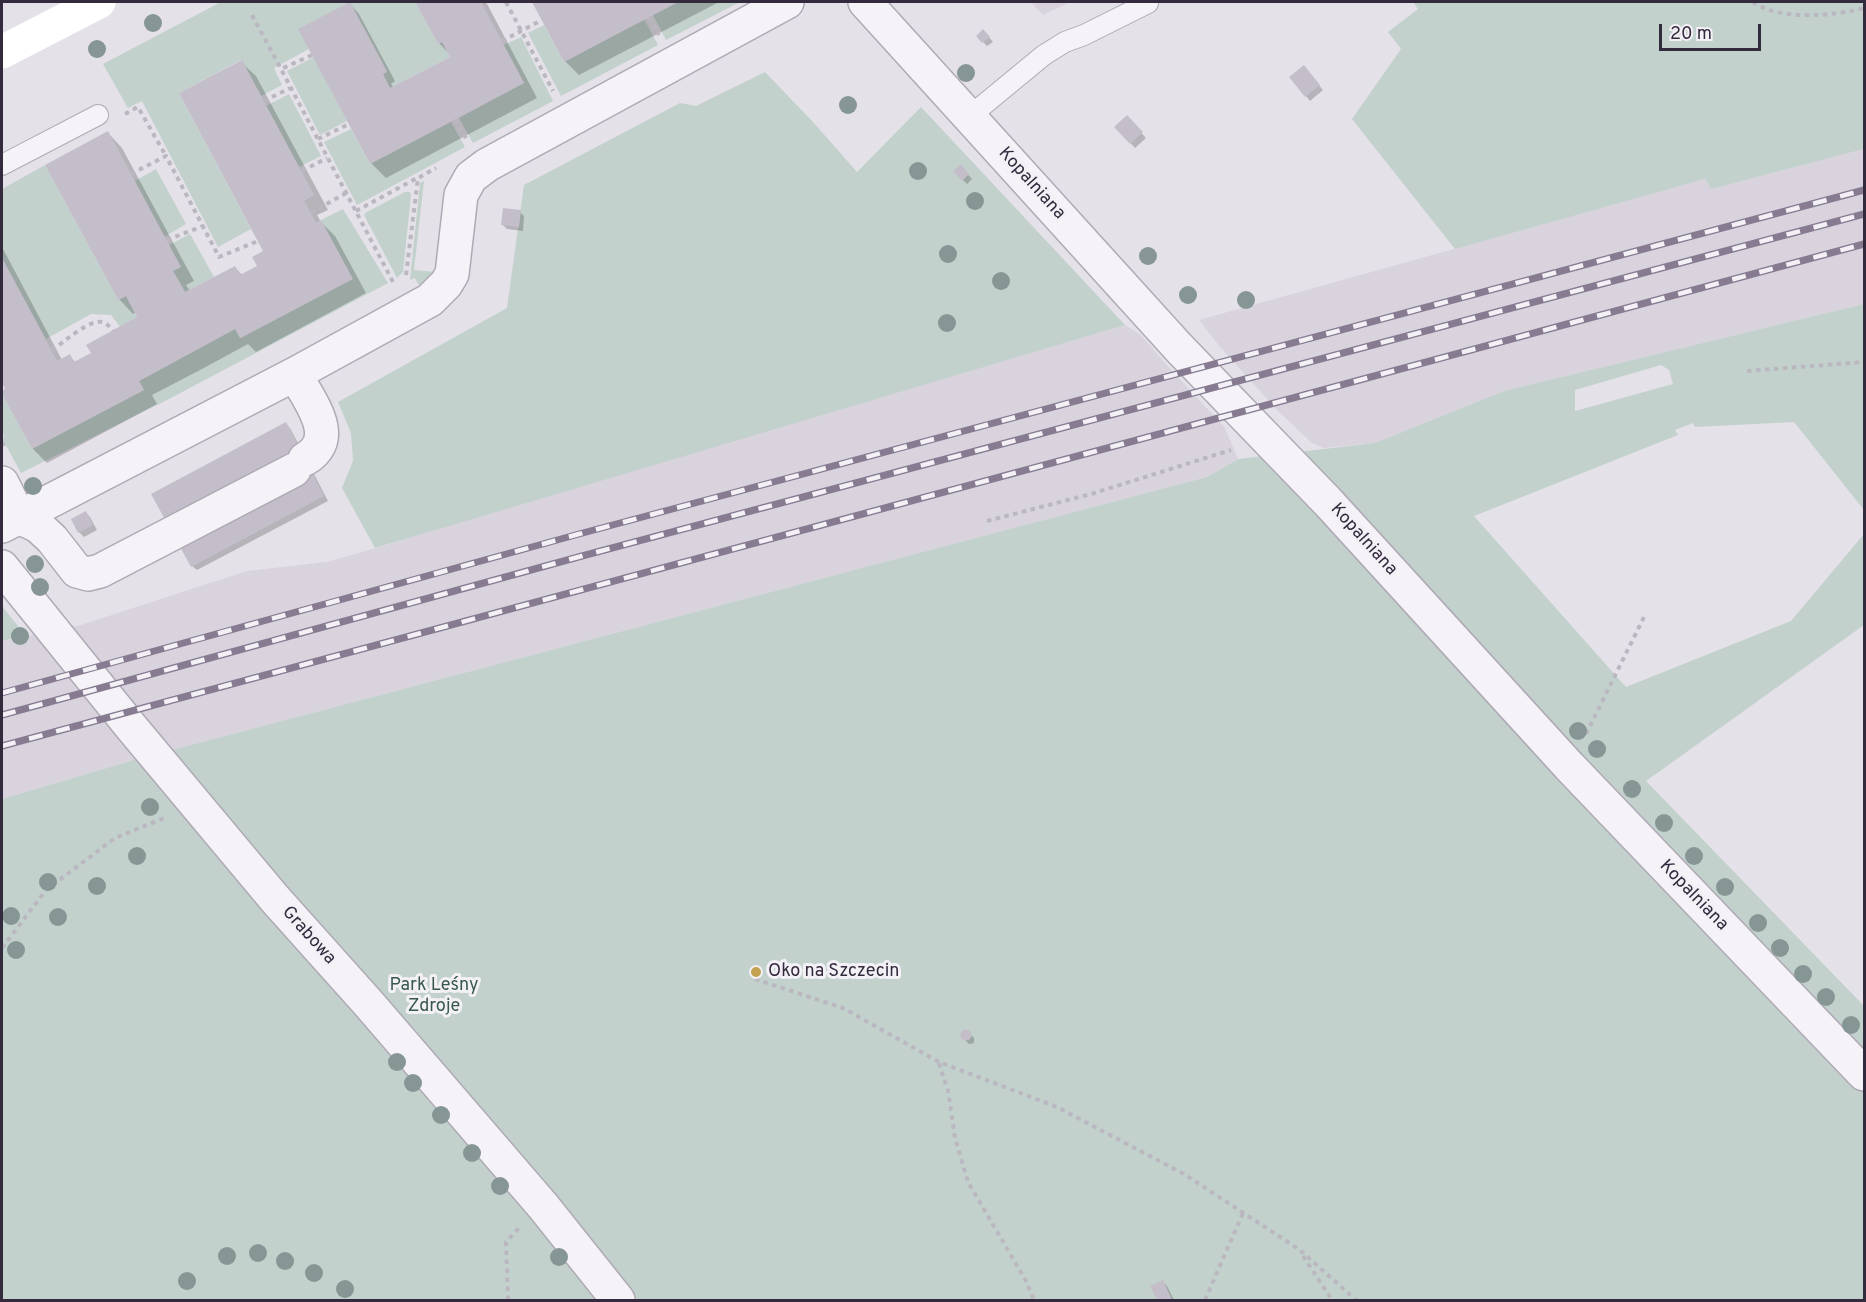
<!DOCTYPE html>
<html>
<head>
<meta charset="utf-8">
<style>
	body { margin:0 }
	#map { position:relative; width:1866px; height:1302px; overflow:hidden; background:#e4e1e8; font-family:Overpass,sans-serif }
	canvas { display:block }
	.frame { position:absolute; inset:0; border:3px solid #342a3e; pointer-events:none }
	.scale { position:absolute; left:1659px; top:24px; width:102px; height:27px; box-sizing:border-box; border:3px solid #342a3e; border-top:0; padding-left:8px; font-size:18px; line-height:21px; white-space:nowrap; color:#342a3e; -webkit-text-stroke:4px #f3f0f6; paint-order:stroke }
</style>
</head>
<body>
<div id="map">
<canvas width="1866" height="1302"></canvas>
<div class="frame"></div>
<div class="scale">20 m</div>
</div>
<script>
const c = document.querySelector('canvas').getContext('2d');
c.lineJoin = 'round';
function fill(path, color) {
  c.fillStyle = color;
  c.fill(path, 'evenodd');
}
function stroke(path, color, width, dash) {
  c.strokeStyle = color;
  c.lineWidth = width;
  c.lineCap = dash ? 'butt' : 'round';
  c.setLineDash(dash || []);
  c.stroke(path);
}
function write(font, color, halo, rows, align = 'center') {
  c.font = font + ' Overpass,sans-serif';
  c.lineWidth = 6;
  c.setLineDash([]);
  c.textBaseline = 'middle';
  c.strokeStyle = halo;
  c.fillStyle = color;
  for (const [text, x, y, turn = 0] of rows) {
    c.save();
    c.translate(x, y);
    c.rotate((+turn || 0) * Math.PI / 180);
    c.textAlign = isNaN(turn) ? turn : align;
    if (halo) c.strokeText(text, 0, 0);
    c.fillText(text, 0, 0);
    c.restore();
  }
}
fill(new Path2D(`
	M1031 2H1070L1043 15Z
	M1864 149V304L1504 391 1375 443 1324 448 1312 443 1280 413 1221 348 1199 320 1705 179 1711 189Z
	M1125 325 1141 335 1165 363 1225 428 1238 459 1207 477 134 760 2 799V641L81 625 247 571 327 562 390 544 505 508Z`), '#d8d3dd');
fill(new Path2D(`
	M221 2H415L438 44 442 42 450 57 390 88 383 74 387 71 363 26 309 49 274 68 282 85 261 96 241 60 179 93 251 229 218 247 142 101 128 108 103 64Z
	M678 2H740L666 40 653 15Z
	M1413 2H1864V149L1711 189 1705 179 1455 249 1352 119 1401 49 1388 32 1418 9Z
	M644 19 658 45 561 96 528 33 544 25 564 62Z
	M521 37 553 101 473 143 459 118 524 83 504 45Z
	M314 57 347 121 320 135 287 71Z
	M765 72 813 122 857 172 921 107 1125 325 375 548 342 488 353 461 351 433 338 402 507 308 524 185 680 103 696 106Z
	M289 94 321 156 299 167 266 106Z
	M451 122 465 147 357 205 324 142 351 129 370 164Z
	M45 165 118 300 126 296 137 317 120 327 111 315 91 314 46 339 2 258V189Z
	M156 169 186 224 164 237 135 181Z
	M424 181 414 270 436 272 422 291 415 278 410 280 420 183Z
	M405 192H410L411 195 403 272 397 278 364 215 365 213Z
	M343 209 388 283 169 399 21 473 3 440 4 435 2 430V394L32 449 144 390 139 381 235 329 241 338 352 279 321 220Z
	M190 234 214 277 185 292 173 271 169 245Z
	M1864 304V510L1794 422 1695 427 1693 423 1675 430 1678 435 1474 516 1626 687 1791 621 1864 534V625L1646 781 1864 1006V1300H2V799L134 760 1207 477 1238 459 1375 443 1504 391ZM1661 365 1669 370 1673 384 1575 411V390Z
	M2 606 25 635 2 641Z`), '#c2d1cc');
fill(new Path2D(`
	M417 2H486L537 98 386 178 371 163 300 30 350 4 359 14 395 81 391 84 394 88 452 57 439 43Z
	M533 2H719L579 75 565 61Z
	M988 36 993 42 987 46 983 42Z
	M241 62 256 76 328 210 317 215 321 222 335 236 366 293 256 352 248 344 202 369 152 395 157 404 47 463 33 449 7 390 4 383 2 384V247L62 360 70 356 76 363 93 354 139 318 136 312 133 314 119 299 108 133 122 148 194 281 186 285 190 291 235 267 242 275 259 266 265 251Z
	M1308 72 1323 90 1310 101 1306 96Z
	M1127 117 1146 138 1135 148 1116 127Z
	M960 166 972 179 967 184 963 180Z
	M520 212 524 216 523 231 507 229 502 224Z
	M286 424 290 428 328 501 197 570 192 566Z
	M86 513 90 517 97 530 84 537 79 532Z
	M967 1031 974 1038V1043L969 1044 962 1037 963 1032Z
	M1163 1282 1167 1286 1174 1300H1159L1152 1287Z`), '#0003');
fill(new Path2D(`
	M350 2 387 72 383 74 390 88 450 57 442 42 438 44 415 2H481L524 83 370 164 298 29Z
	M532 2H678L564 62Z
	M983 29 990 37 982 43 976 36Z
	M242 60 314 195 304 201 316 223 321 220 353 279 240 338 235 329 139 381 144 390 32 449 2 394V391L5 389 2 382V258L57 361 70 354 74 362 91 353 86 345 137 317 126 296 118 300 45 165 108 131 181 267 173 271 185 292 235 266 240 275 257 266 252 257 263 251 179 93Z
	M1304 65 1320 85 1305 97 1289 77Z
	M1127 115 1143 132 1130 144 1114 127Z
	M961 164 969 174 962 181 953 171Z
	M503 208 521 210 519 227 501 225Z
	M286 422 324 496 191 567 151 494Z
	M86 511 93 525 78 533 71 519Z
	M960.5 1035a5.5 5.5 0 1 1 11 0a5.5 5.5 0 1 1-11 0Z
	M1163 1280 1172 1300H1157L1150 1286Z`), '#c4becb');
const lane = new Path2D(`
	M970 116 1044 55 1065 42 1084 35 1148 3 1146 2
	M2 165 98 115`);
const street = new Path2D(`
	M865 2 1179 348 1328 502 1569 766 1864 1074
	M295 374C309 401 341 438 305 459
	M2 483 19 517 38 526 52 539 77 571 88 574 100 571 294 470
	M2 526 295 374 430 300 446 284 452 274 461 195 471 177 487 165 787 2
	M2 567 132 728 275 899 369 1004 543 1206 618 1300`);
stroke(lane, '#afaab5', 22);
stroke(street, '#afaab5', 36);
stroke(new Path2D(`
	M506 2 553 91
	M1753 2C1780 21 1834 16 1864 8
	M252 15 281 69
	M649 17 659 35
	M502 41 542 20
	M312 55 281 69 393 282
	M264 101 290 88
	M125 114 138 107 166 156
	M455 119 466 138
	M318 139 349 124
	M302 171 327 158
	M131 174 166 156 219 257 258 241
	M356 211 417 178
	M311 213 346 193
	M167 240 203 226
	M406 275 418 178 436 168
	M52 350C63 343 89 319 102 322 107 323 110 327 113 331
	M1747 371 1864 362
	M2 442 6 450
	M987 521 1091 494 1231 450
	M1586 734 1646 613
	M2 948 46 890 115 838 164 818
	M755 979 843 1008 939 1062 1057 1107 1184 1174 1300 1250 1356 1300
	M939 1063 948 1091 955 1138 968 1182 1026 1281 1034 1300
	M1303 1256 1332 1300
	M508 1300 506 1242 519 1228
	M1205 1300 1243 1213`), '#bbb7c0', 4, [4.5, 4.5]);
stroke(lane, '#f5f3f7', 20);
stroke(street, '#f5f3f7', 33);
stroke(new Path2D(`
	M2 52 99 2`), '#fff', 33);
const rail = new Path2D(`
	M2 693 579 534 1864 190
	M2 715 582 556 1864 214
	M2 746 1864 244`);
stroke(rail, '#867b91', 7);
stroke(rail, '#f3f0f6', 4.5, [14]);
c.fillStyle = '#869694';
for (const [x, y] of [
	[153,23],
	[97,49],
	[966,73],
	[848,105],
	[918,171],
	[975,201],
	[948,254],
	[1148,256],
	[1001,281],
	[1188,295],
	[1246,300],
	[947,323],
	[33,486],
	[35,564],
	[40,587],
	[20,636],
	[1578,731],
	[1597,749],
	[1632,789],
	[150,807],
	[1664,823],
	[137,856],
	[1694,856],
	[48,882],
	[97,886],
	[1725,887],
	[11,916],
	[58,917],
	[1758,923],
	[1780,948],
	[16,950],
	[1803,974],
	[1826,997],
	[1851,1025],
	[397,1062],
	[413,1083],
	[441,1115],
	[472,1153],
	[500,1186],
	[258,1253],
	[227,1256],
	[559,1257],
	[285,1261],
	[314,1273],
	[187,1281],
	[345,1289]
]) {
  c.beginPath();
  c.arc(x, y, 9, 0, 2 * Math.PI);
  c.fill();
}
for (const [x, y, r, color] of [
	[756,972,6,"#c3a250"]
]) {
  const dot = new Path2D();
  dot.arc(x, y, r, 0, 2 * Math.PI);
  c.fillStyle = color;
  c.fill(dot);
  stroke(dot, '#f3f0f6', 2);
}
write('18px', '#342a3e', '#f3f0f6', [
	["Kopalniana",1031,184,48],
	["Kopalniana",1363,540,48],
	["Kopalniana",1693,896,46],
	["Grabowa",308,936,48]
]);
write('18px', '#342a3e', '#f3f0f6', [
	["Oko na Szczecin",768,972]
], 'left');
write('18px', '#39594f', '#f3f0f6', [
	["Park Leśny",434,986],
	["Zdroje",434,1007]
]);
</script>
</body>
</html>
